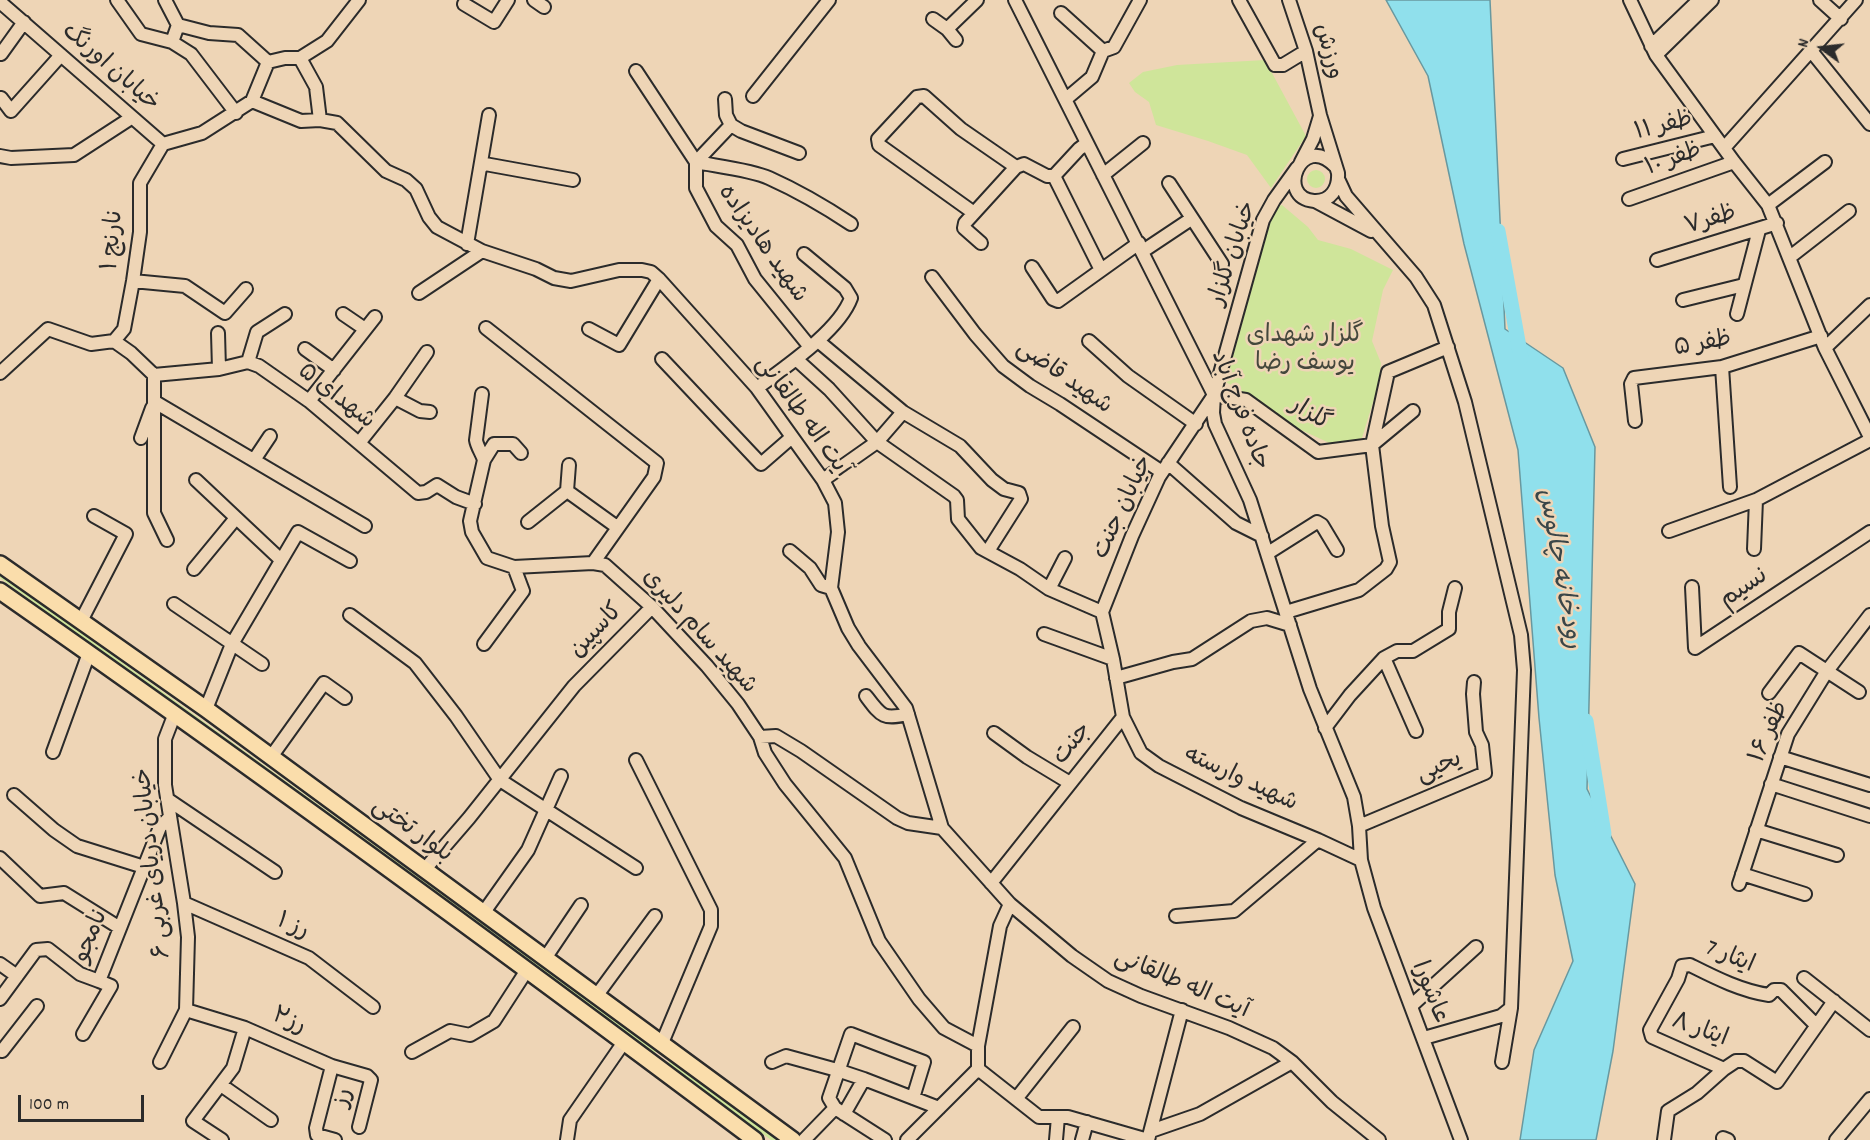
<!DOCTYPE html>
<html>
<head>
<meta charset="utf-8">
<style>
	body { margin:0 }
	#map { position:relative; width:1870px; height:1140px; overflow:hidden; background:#eed5b6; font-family:Dekko,sans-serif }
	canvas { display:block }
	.north { position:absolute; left:1792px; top:18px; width:60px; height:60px; -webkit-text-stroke:4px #eed5b6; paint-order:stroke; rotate:285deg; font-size:16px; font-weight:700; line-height:24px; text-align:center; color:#2b2b2b }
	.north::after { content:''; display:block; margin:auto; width:21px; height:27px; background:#2b2b2b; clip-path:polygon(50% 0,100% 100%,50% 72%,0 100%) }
	.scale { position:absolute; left:18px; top:1095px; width:126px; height:27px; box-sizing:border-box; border:3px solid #2b2b2b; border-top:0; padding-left:8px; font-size:18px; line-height:21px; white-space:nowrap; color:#2b2b2b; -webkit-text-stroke:4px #eed5b6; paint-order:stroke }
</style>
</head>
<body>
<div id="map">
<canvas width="1870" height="1140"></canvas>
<div class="north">N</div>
<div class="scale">100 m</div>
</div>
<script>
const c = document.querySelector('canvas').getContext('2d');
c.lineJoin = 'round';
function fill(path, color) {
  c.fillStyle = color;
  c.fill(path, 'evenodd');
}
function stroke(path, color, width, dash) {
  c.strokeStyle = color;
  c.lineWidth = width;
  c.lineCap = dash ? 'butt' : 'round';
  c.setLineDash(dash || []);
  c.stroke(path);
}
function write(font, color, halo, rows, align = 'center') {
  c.font = font + ' Dekko,"Playpen Sans Arabic",sans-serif';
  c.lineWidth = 5;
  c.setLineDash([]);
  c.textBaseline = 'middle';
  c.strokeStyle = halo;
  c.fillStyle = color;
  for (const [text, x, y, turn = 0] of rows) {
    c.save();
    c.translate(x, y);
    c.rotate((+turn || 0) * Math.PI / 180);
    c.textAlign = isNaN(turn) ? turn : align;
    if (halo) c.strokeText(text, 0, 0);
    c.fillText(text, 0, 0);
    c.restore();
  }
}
fill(new Path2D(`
	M1265 60 1306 136 1271 188 1247 155 1208 141 1156 125 1149 102 1135 92 1129 83 1143 72 1177 65Z
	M1307 179a9 9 0 1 1 18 0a9 9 0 1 1-18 0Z
	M1282 205 1308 227 1318 240 1351 249 1393 270 1383 290 1372 341 1381 363 1378 386 1362 438 1336 446 1299 429 1226 382 1274 208Z
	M0 574 657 1050 655 1053 0 578Z
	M670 1061 777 1140H771L667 1064Z`), '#cfe59a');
const water = new Path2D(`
	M1386 0H1490L1505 329 1563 368 1595 447 1587 789 1635 884 1613 1051 1596 1140H1520L1534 1050 1573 961 1555 875 1539 718 1518 450 1464 244 1428 76Z`);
fill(water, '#90e0ec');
stroke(water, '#68989f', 1.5);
stroke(new Path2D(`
	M1498 231 1521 358
	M1586 721 1604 834`), '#90e0ec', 15);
const minor = new Path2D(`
	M117 0 141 34 172 42 191 54 236 113
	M165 0 178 25 172 42
	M534 0 544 7
	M1015 0 1214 395 1213 413 1215 424 1250 500 1310 689 1354 797 1359 826 1361 860 1374 908 1461 1140
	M1239 0 1275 65H1283L1306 51
	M1289 0 1306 51 1320 115 1338 173C1339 188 1331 202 1314 201 1275 198 1301 131 1335 166
	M1630 0 1656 55 1734 162 1768 205 1825 348 1870 437
	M1820 0 1841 19
	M0 2 163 144
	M464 4 494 22 508 0
	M1061 13 1103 51
	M933 19 947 29
	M178 25 209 33 238 35 268 62
	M956 40 947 29 977 0
	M1651 46 1699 0
	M1812 52 1870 124
	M1 54 24 22
	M1656 55 1712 0
	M300 58 316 87 320 120
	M268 62 285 58H300L327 41 359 0
	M636 71 696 162V188L716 226 737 245 755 279 810 347
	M753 96 829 0
	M1 98 11 111 61 55
	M725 99 726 115 731 125 741 131 799 153
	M1066 99 1092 77 1103 51 1114 47 1140 0
	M252 101 268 62
	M731 125 696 162C716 166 752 170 769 178 798 191 824 206 851 224
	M163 144 202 133 252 101 301 121 320 120 337 123 386 171 406 180 416 189 429 217 437 227 482 251 536 269 554 278 571 281 619 270H642L651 272 659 279 757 388 823 480 835 503 838 532 831 588 848 628 859 646 906 708 942 828 1010 904 1072 956 1108 981 1141 996 1229 1028 1273 1048 1292 1062 1332 1102 1379 1140
	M1724 148 1856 0
	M0 156 11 158 74 155 131 118
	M1623 159 1715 136
	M1301 162 1313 139 1320 116
	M480 168 489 115
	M1103 175 1143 143
	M1054 176 1101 270
	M1339 181 1346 196 1416 277 1434 305 1465 402 1521 635 1524 670 1511 1008 1501 1016 1424 1038
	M1169 183 1222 264
	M1629 199 1734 162
	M1315 201 1371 231
	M1768 205 1825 162
	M974 213 879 145 878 139 917 97 924 96 961 129 1016 167
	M981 243 964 228 965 223 1016 167 1024 164 1047 176H1054L1079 149 1087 143
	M467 244 480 168 485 164 573 180
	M1143 251 1191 219
	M1790 257 1849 211
	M1657 260 1777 223
	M1032 267 1053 299 1058 301 1139 243
	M932 277 975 334 1003 366 1030 386 1060 404 1162 472
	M133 281 185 286 225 313 246 289
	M419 293 482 251
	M1683 300 1744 285
	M343 314 365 329
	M1737 314 1759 230
	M486 328 657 463 654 477 593 563
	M589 329 619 345 659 279
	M218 333 219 369
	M114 341 131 353 154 375V513L167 540
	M114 341 124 329 133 281 140 232V183L163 144
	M818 341 903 412 960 446 992 480 1004 489 1019 493 1021 499 988 551
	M1089 341 1128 376 1196 424
	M1825 348 1870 305
	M305 349 334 370
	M662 359 761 464 792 437
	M796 359 829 389 877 442 954 496 957 500 958 519 981 548 1020 569 1049 589 1102 612
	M248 362 257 332 285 314
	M1722 367 1730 487
	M0 373 48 329 91 344 114 341
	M154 375 219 369 248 362 259 366 309 401 418 493 426 492 437 485 456 497 475 504
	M757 388C785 367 839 331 851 298L845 288 804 254
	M482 394 476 440C477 447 482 453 484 460L470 521 472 532 487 558 514 567 593 563 605 565 652 607 707 666 738 704 760 737 776 736 801 751 897 818 908 823 942 828
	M1214 395 1246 400 1318 452 1372 445 1413 411
	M395 398 420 411 430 412
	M309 401 375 317
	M155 402 365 526
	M1635 421 1631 384 1634 378 1722 367 1821 336
	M141 438 152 408
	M359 443 395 398 427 352
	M254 460 270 436
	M484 460 494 444H513L521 453
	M1168 463 1236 523 1262 536
	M196 480 281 560
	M823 480 877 442 903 412
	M567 491 617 527
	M528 522 567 491 569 465
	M1669 531 1756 500 1870 440
	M1754 549 1756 500
	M790 551 810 568 821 585 831 588
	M1268 553 1317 522 1322 525 1337 550
	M194 569 236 518
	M1692 587 1695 648 1870 532
	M1049 589 1065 558
	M174 604 262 664
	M1102 612 1132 536 1159 477 1214 395 1263 220 1274 200 1297 168
	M1286 612 1359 590 1386 569 1390 562 1382 526 1372 445 1388 372 1448 347
	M350 615 415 663 456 716 500 780 636 868
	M81 621 126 534 94 516
	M1044 634 1113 659
	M484 644 523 591 514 567
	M1384 658 1416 731
	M1116 678 1173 662 1192 659 1251 621 1267 618 1290 625
	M1769 693 1799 653 1859 692
	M866 696C881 716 883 720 908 714
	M206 709 232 644 298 532 350 561
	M1123 717 1141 753 1159 766 1241 808 1318 840 1361 860
	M1325 728 1350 695 1384 658 1397 651H1413L1449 629V612L1455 588
	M994 733 1027 757 1070 783
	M760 737 765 753 785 784 845 858 879 941 919 999 944 1028 978 1046
	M53 752 89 653
	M271 757 324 683 345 698
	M1780 757 1870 785
	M636 760 711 910V926L662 1043
	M1771 784 1870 816
	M14 795 54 830 77 846 144 867
	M167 799 275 872
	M1359 826 1485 773 1482 745 1476 732 1473 694 1474 682
	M1756 830 1837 855
	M0 858 40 896 64 893 120 928
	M425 869 469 818 574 686 652 607
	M1742 874 1805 894
	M991 883 1123 717 1113 659 1102 612
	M1739 884 1788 734 1827 671 1870 615
	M184 903 309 958 373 1007
	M484 912 528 850 561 776
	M1176 916 1234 911 1318 840
	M546 957 581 905
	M0 964 17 976
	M1804 978 1870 1030
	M597 995 655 916
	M0 999 36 950 48 949 80 974 99 981 160 827 169 818
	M1411 1006 1476 947
	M186 1010 245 1028 332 1066 367 1076 371 1080 359 1127
	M1816 1025 1781 990H1774L1769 995C1741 991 1714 977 1690 965L1682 966 1678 979 1650 1030 1652 1037 1724 1069 1736 1061H1744L1777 1082 1834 1001
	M83 1034 111 986 99 981
	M2 1051 37 1006
	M412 1052 450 1031 470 1035 494 1021 527 970
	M160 1062 186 1010 188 937 184 903 165 785V739L175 713
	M772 1062 786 1056 837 1070 864 1079 939 1108
	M1502 1062 1511 1008
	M332 1066 316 1128 317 1135 335 1140
	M978 1069 1039 1117H1068L1148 1140 1182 1010
	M221 1085 271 1120
	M1016 1099 1073 1027
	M844 1114 864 1079
	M1151 1131 1200 1114 1292 1062
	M1723 1138 1728 1140
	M222 1140 193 1121 233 1068 245 1028
	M567 1140 570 1120 624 1042
	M804 1140 835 1108
	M885 1140 835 1108 829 1098 851 1034 924 1062 913 1098
	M907 1140 978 1069V1046L1000 926 1010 904
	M1056 1140 1058 1117
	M1082 1140 1087 1122
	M1664 1140 1668 1111 1697 1093 1724 1069
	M1836 1140 1870 1099`);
const major = new Path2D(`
	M0 564 206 709 793 1140
	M0 591C255 769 506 953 755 1140`);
stroke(minor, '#2b2b2b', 16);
stroke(major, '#2b2b2b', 20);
stroke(minor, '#eed5b6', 12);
stroke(major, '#faddab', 15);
write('24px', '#2b2b2b', '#eed5b6', [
	["ورزش",1326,52,75],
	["خیابان اورنگ",109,69,41],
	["ظفر ۱۱",1664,128,-14],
	["ظفر ۱۰",1674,161,-20],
	["ظفر۷",1711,222,-17],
	["نارنج ۱",115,240,-85],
	["شهید هادیزاده",761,245,55],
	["خیابان گلزار",1235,254,-72],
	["ظفر ۵",1703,346,-10],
	["شهید قاضی",1063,379,35],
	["شهدای ۵",335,398,38],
	["جاده فرج آباد",1238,411,69],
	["گلزار",1309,416,31],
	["آیت اله طالقانی",801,418,54],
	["خیابان جنت",1125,508,-65],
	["نسیم",1745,590,-34],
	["کاسپين",598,632,-46],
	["شهید سام دلیری",698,633,48],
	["ظفر ۱۶",1771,733,-66],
	["جنت",1074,745,-51],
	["یحیی",1440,769,-23],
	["شهید وارسته",1240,781,25],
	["بلوار تختی",411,832,36],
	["خیابان دریای غربی ۶",155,863,-96],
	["رز ۱",292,928,24],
	["نامجو",93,937,-67],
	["ایثار 7",1729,959,22],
	["آیت اله طالقانی",1181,986,23],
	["عاشورا",1428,993,68],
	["رز۲",288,1023,24],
	["ایثار ۸",1699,1032,20],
	["رز",345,1098,-76]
]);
write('24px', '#44473c', '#eed5b6', [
	["گلزار شهدای",1305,338],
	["یوسف رضا",1305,366]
]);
write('italic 26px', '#3a4648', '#eed5b6', [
	["رودخانه چالوس",1557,569,80]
]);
</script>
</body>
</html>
